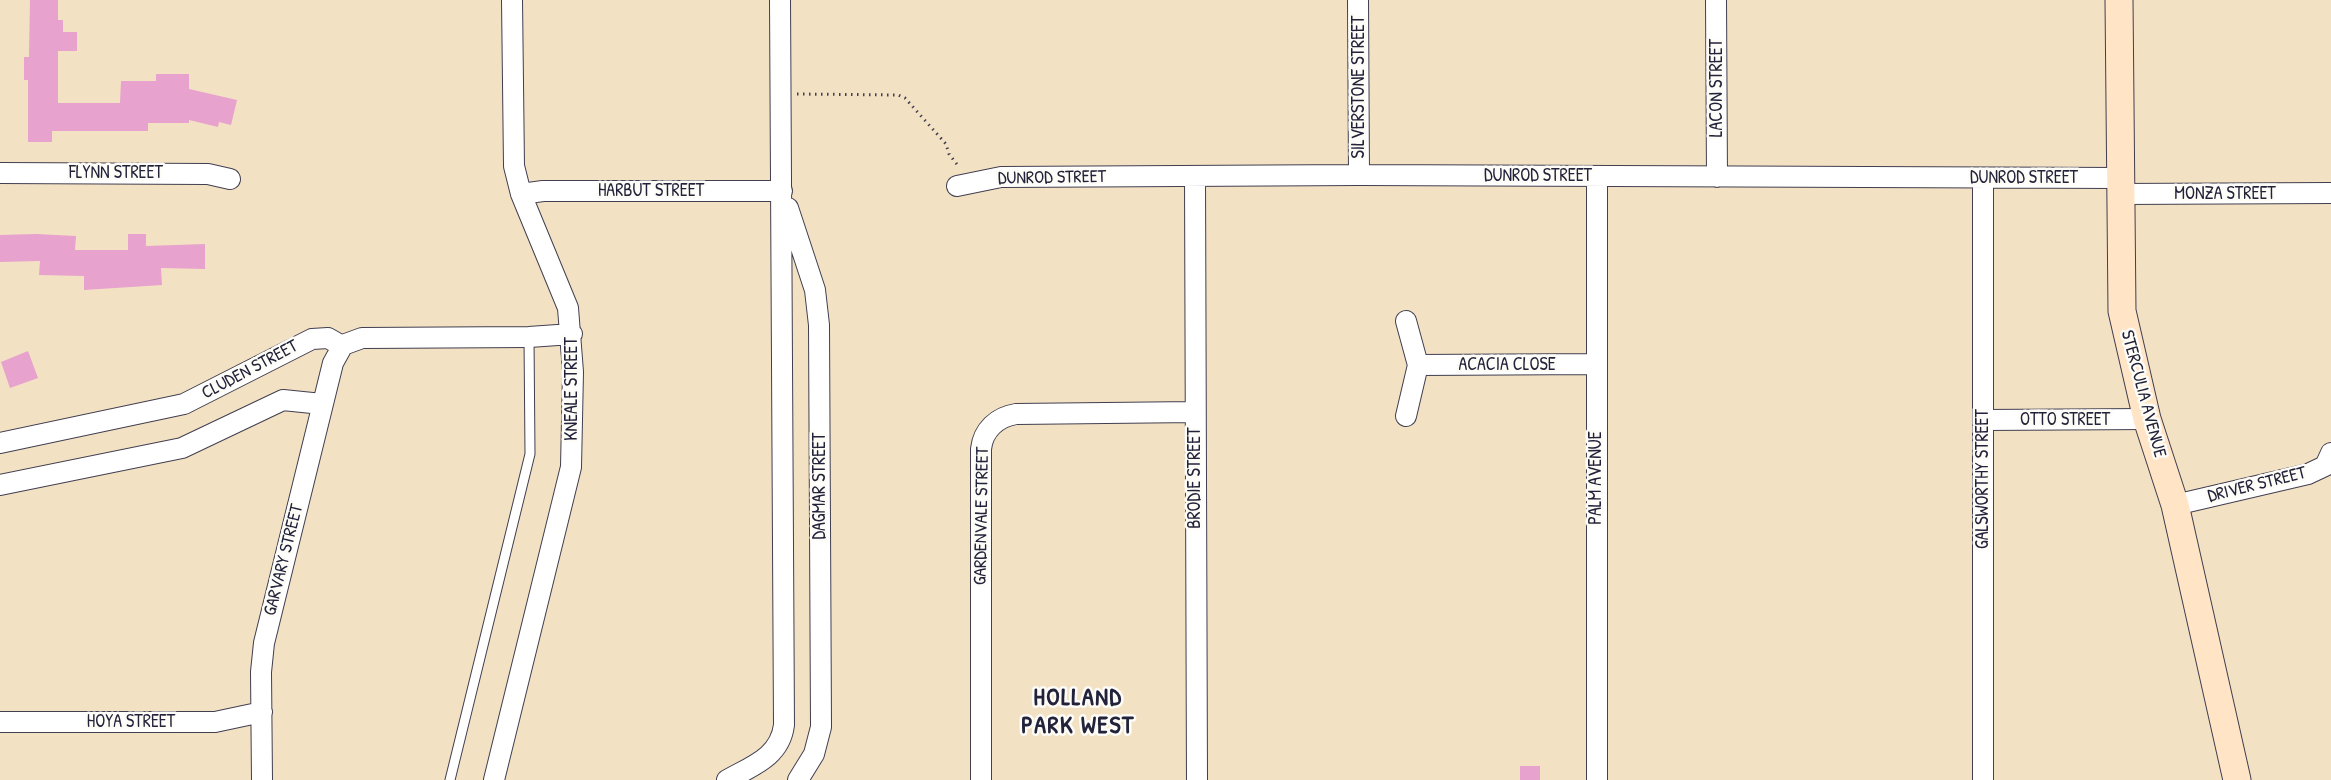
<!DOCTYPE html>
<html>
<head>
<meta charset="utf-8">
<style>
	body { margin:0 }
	canvas { display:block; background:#f3e1c4 }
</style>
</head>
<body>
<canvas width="2331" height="780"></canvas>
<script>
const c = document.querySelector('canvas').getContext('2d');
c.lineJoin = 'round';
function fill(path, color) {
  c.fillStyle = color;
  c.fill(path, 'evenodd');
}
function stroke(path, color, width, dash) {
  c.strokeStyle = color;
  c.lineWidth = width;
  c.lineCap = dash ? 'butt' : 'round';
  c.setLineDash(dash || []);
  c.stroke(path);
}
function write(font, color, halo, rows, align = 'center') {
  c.font = font + ' "Patrick Hand",sans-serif';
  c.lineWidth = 5;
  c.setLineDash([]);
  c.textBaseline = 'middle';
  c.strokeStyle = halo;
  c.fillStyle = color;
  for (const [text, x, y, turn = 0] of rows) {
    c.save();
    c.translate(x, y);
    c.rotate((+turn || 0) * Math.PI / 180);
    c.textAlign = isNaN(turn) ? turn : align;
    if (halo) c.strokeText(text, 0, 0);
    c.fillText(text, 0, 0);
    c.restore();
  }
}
fill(new Path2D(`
	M30 0H58V20H63V32H77V51H58V103H120L121 81H156V74H189V89L237 100 231 125 219 122 218 127 189 120V123H148V131H52V142H28V80H24V57H29Z
	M36 234 76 236 75 250H128V234H146V246L205 244V269L161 268 162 285 84 290V276L39 275 40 261 0 262V235Z
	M28 351 38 378 10 388 1 362Z
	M1520 766H1540V780H1520Z`), '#e7a2cd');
const lane = new Path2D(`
	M450 780 530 454 529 337`);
const street = new Path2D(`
	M1358 0 1359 175
	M1716 0 1717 177
	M0 173 208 174 230 179
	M1195 177 1197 780
	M957 186 1001 177 1359 175 2119 178
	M521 194 543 191H782
	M2120 194 2331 193
	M788 208 815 290 819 325 821 727 814 754 798 780
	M1406 321 1418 365 1406 416
	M1418 365 1596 364
	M1983 420 2147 419
	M0 443 184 404 312 339 328 338 342 346
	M0 485 182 448 283 400 322 404
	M2175 505 2308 474 2325 466 2331 453
	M0 722H215L262 712
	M262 780 261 672 264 643 333 363 343 345 362 338 529 337 572 334
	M494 780 571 467 573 372 568 308 521 194 514 166 512 0
	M727 780C752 766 780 757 784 725L780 0
	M981 780V449C983 430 997 417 1016 414L1195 412
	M1597 780V177
	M1983 780V178`);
const secondary = new Path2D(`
	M2119 0 2122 311 2147 419 2175 505 2237 780`);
stroke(lane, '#413f50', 11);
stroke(street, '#413f50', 22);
stroke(secondary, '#413f50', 29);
stroke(new Path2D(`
	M797 94 898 95 905 98 946 144 949 154 959 167`), '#413f50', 3, [1.5, 4.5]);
stroke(lane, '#fff', 9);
stroke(street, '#fff', 20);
stroke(secondary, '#ffe4c6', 27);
write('18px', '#22223b', '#fdfcf7', [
	["SILVERSTONE STREET",1359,87,-90],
	["LACON STREET",1717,88,-90],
	["FLYNN STREET",116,173],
	["DUNROD STREET",1538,176],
	["DUNROD STREET",1052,178,-1],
	["DUNROD STREET",2024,178],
	["HARBUT STREET",651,191],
	["MONZA STREET",2225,194],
	["ACACIA CLOSE",1507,365],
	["CLUDEN STREET",250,370,-28],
	["KNEALE STREET",572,389,-90],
	["STERCULIA AVENUE",2143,394,75],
	["OTTO STREET",2065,420],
	["BRODIE STREET",1195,478,-90],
	["PALM AVENUE",1596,478,-90],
	["GALSWORTHY STREET",1983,479,-90],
	["DRIVER STREET",2257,485,-14],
	["DAGMAR STREET",820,486,-90],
	["GARDENVALE STREET",982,516,-89],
	["GARVARY STREET",284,560,-76],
	["HOYA STREET",131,722]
]);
c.letterSpacing = '1.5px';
write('bold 24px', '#22223b', '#fdfcf7', [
	["HOLLAND",1078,699],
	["PARK WEST",1078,727]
]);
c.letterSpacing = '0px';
</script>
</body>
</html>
